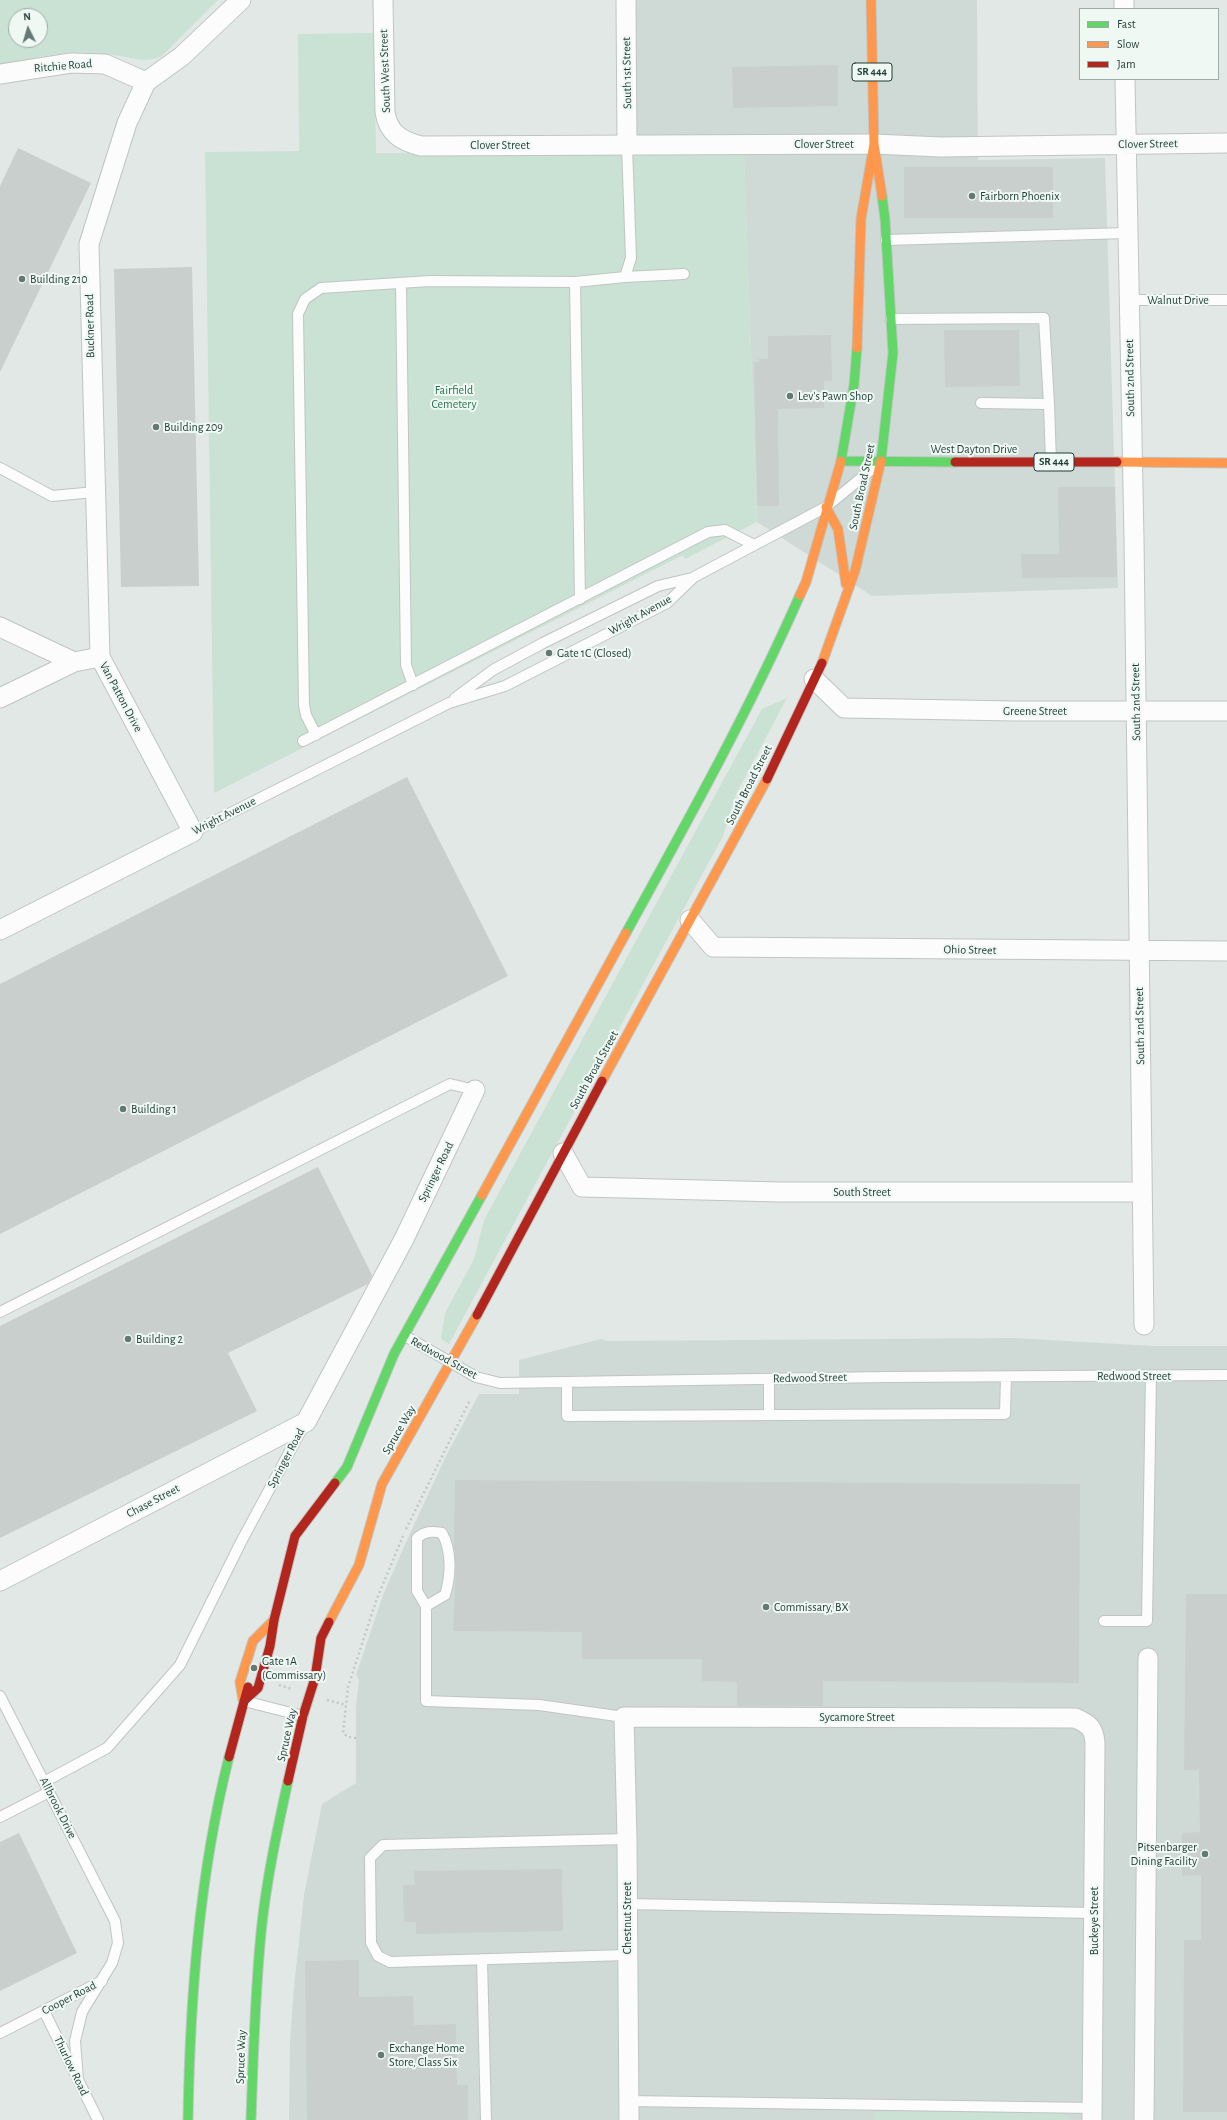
<!DOCTYPE html>
<html>
<head>
<meta charset="utf-8">
<style>
	body { margin:0 }
	#map { position:relative; width:1227px; height:2120px; overflow:hidden; background:#e2e8e6; font-family:"Alegreya Sans",sans-serif }
	canvas { display:block }
	.legend { position:absolute; left:1079px; top:8px; width:140px; height:72px; box-sizing:border-box; background:#f0f8f4; border:1px solid #9cada8; margin:0; padding:5px 7px; list-style:none; font-size:12px; color:#1f3d36 }
	.legend li { display:flex; align-items:center; gap:8px; height:20px }
	.legend b { width:20px; border:1px solid #9cada8 }
	.north { position:absolute; left:8px; top:8px; width:40px; height:40px; box-sizing:border-box; background:#f0f8f4; border:1px solid #9cada8; border-radius:50%; rotate:355deg; font-size:11px; font-weight:700; line-height:16px; text-align:center; color:#1f3d36 }
	.north::after { content:''; display:block; margin:auto; width:14px; height:18px; background:#637974; clip-path:polygon(50% 0,100% 100%,50% 72%,0 100%) }
</style>
</head>
<body>
<div id="map">
<canvas width="1227" height="2120"></canvas>
<ul class="legend">
<li><b style="height:5px;background:#63d668"></b>Fast</li>
<li><b style="height:5px;background:#ff974d"></b>Slow</li>
<li><b style="height:5px;background:#b3261e"></b>Jam</li>
</ul>
<div class="north">N</div>
</div>
<script>
const c = document.querySelector('canvas').getContext('2d');
c.lineJoin = 'round';
function fill(path, color) {
  c.fillStyle = color;
  c.fill(path, 'evenodd');
}
function stroke(path, color, width, dash) {
  c.strokeStyle = color;
  c.lineWidth = width;
  c.lineCap = dash ? 'butt' : 'round';
  c.setLineDash(dash || []);
  c.stroke(path);
}
function write(font, color, halo, rows, align = 'center') {
  c.font = font + ' "Alegreya Sans",sans-serif';
  c.lineWidth = 4;
  c.setLineDash([]);
  c.textBaseline = 'middle';
  c.strokeStyle = halo;
  c.fillStyle = color;
  for (const [text, x, y, turn = 0] of rows) {
    c.save();
    c.translate(x, y);
    c.rotate((+turn || 0) * Math.PI / 180);
    c.textAlign = isNaN(turn) ? turn : align;
    if (halo) c.strokeText(text, 0, 0);
    c.fillText(text, 0, 0);
    c.restore();
  }
}
fill(new Path2D(`
	M634 0H977L978 160 1105 158 1118 588 872 596 757 522 744 155 636 153Z
	M1014 1338 1154 1346H1227V2120H289L290 2042 294 1987 304 1895 322 1804 356 1783V1706L359 1681 356 1675 383 1595 407 1540 445 1458 479 1394H519V1360L601 1339 608 1341Z`), '#cfdad6');
fill(new Path2D(`
	M0 0H218L162 56C147 63 136 59 120 56 74 48 44 56 0 64ZM16 16H40V40H16Z
	M374 33 376 153 744 154 757 522 685 559 683 555 214 793 205 152 299 151 298 34Z
	M787 698 736 794 723 836 449 1344 441 1339 445 1313 474 1259 484 1220 762 709Z
	M874 2112 1054 2113 1066 2115 1072 2120H874Z`), '#cae2d3');
fill(new Path2D(`
	M838 65V106L733 108 732 67Z
	M18 148 91 183 0 372V186Z
	M904 167H1053V218H904Z
	M192 267 199 586 121 587 114 269Z
	M944 330H1019L1020 386 945 387Z
	M831 335 832 381H824V408L778 409 779 506H757L754 362H759L758 359H768V336Z
	M1058 487H1115L1117 577 1022 578 1021 554H1059Z
	M407 777 508 976 0 1234V984Z
	M318 1167 372 1275 368 1284 228 1353 257 1411 0 1538V1326Z
	M455 1480 1080 1484 1079 1683 823 1681V1706H737V1682L702 1681V1659H582V1632L453 1631 456 1564 454 1548Z
	M1186 1594H1227V2112H1183L1184 1940H1201V1875L1182 1876V1833L1200 1832 1199 1770H1184Z
	M19 1833 77 1953 0 1991V1842Z
	M562 1869 563 1931 416 1934V1922H404L403 1885H415L414 1871Z
	M359 1960V1997L413 1996 414 2025 456 2024 457 2085H468V2120H307L305 1961Z`), '#c9cfcd');
const lane = new Path2D(`
	M886 240 1127 233
	M625 277 631 258 627 145
	M575 282 580 599
	M401 284 406 665 413 685
	M1128 300H1227
	M891 319 1044 318 1049 404 981 403
	M1049 404 1051 462
	M0 468 52 496 95 492
	M455 698 493 670 543 643 658 586 692 578
	M316 735 306 715 304 705 298 314 305 299 321 288 430 281 575 282 625 277 684 274
	M303 741 708 532 725 530 754 545
	M193 832 449 703 505 686 667 603 694 577 826 507 877 465
	M0 1312 450 1084 475 1090
	M405 1336 476 1377 500 1383 886 1377 1227 1375
	M769 1379V1415
	M567 1382V1416L1005 1414 1006 1377
	M426 1606 445 1595C451 1576 452 1551 442 1533 432 1531 425 1531 417 1538V1591L426 1606V1701L539 1705 624 1717
	M1104 1621H1147L1151 1376
	M0 1696 115 1921 118 1943 112 1963 82 2012 75 2041 78 2080
	M244 1701 303 1716
	M44 1782 107 1748 180 1665 241 1542 304 1425
	M0 1817 49 1792
	M627 1839 383 1845 370 1858 371 1943 378 1956 390 1962 627 1955
	M627 1904 1094 1913
	M482 1959 486 2120
	M44 2011 98 2120
	M0 2033 102 1981
	M628 2101 1092 2108`);
const street = new Path2D(`
	M383 0 385 112C388 133 401 141 421 146L874 144 941 147 1227 143
	M626 0 627 145
	M1124 0V9
	M0 74 71 63 105 64 146 82
	M1125 79 1134 539 1144 1325
	M0 627 74 662 100 657 193 832 0 930
	M100 657 89 244 127 123 146 82 182 56 241 0
	M814 679 844 708 1015 711H1227
	M0 698 74 662
	M690 920 713 947 1227 951
	M563 1153 582 1187 780 1192H1142
	M0 1581 306 1422 404 1239 475 1090
	M629 2120 627 1839 624 1717 1075 1718C1089 1724 1094 1728 1095 1743L1092 2120
	M1144 2120 1148 1658`);
const fast = new Path2D(`
	M857 348 854 385 841 461 955 462
	M881 461 893 353 885 219 882 196
	M626 933C687 822 749 711 800 595
	M335 1483 347 1467 394 1354 482 1195
	M188 2120C190 1999 199 1875 229 1757
	M251 2120C253 2057 255 1995 261 1933 266 1882 277 1831 288 1781`);
const slow = new Path2D(`
	M871 0 874 144 882 196
	M857 348 861 219 874 144
	M1117 462 1227 463
	M826 507 838 529 846 584
	M800 595 806 582 841 461
	M822 663 855 571 881 461
	M602 1081 767 779
	M482 1195 626 933
	M329 1622 359 1565 382 1484 477 1315
	M243 1700 240 1682 253 1641 274 1620`);
const jam = new Path2D(`
	M955 462H1117
	M767 779 822 663
	M477 1315 602 1081
	M244 1701 258 1688 270 1646 274 1620 295 1536 335 1483
	M229 1757 248 1687
	M288 1781 303 1716 315 1678 321 1638 329 1622`);
stroke(lane, '#bfc5c3', 12);
stroke(street, '#bfc5c3', 21);
stroke(fast, '#bec6c3', 11);
stroke(slow, '#bec6c3', 11);
stroke(jam, '#bec6c3', 11);
stroke(new Path2D(`
	M406 1529 470 1400
	M279 1685 292 1689
	M327 1700 346 1705
	M356 1738 348 1737 343 1733 348 1687 376 1601 403 1536`), '#bfc9c6', 2.5, [2, 3]);
stroke(lane, '#fbfcfb', 10);
stroke(street, '#fbfcfb', 19);
stroke(fast, '#63d668', 9);
stroke(slow, '#ff974d', 9);
stroke(jam, '#b3261e', 9);
for (const [x, y, r, color] of [
	[972,196,4,"#637974"],
	[22,279,4,"#637974"],
	[790,396,4,"#637974"],
	[156,427,4,"#637974"],
	[549,653,4,"#637974"],
	[123,1109,4,"#637974"],
	[128,1339,4,"#637974"],
	[766,1607,4,"#637974"],
	[254,1668,4,"#637974"],
	[1205,1854,4,"#637974"],
	[381,2055,4,"#637974"]
]) {
  const dot = new Path2D();
  dot.arc(x, y, r, 0, 2 * Math.PI);
  c.fillStyle = color;
  c.fill(dot);
  stroke(dot, '#f0f8f4', 1.5);
}
for (const [x, y, w] of [
	[872,72,40],
	[1054,462,40]
]) {
  const box = new Path2D();
  box.roundRect(x - w / 2, y - 9, w, 18, 3);
  c.fillStyle = '#f0f8f4';
  c.fill(box);
  stroke(box, '#1f3d36', 1);
}
write('bold 11px', '#1f3d36', null, [
	["SR 444",872,72],
	["SR 444",1054,462]
]);
write('12px', '#1f3d36', '#f0f8f4', [
	["Ritchie Road",63,66,-5],
	["South West Street",385,71,-92],
	["South 1st Street",627,73,-91],
	["Clover Street",824,144],
	["Clover Street",1148,144,-1],
	["Clover Street",500,145],
	["Walnut Drive",1178,300],
	["Buckner Road",90,326,-91],
	["South 2nd Street",1130,378,-91],
	["West Dayton Drive",974,449],
	["South Broad Street",862,487,-78],
	["Wright Avenue",640,615,-29],
	["Van Patton Drive",121,697,62],
	["South 2nd Street",1136,702,-91],
	["Greene Street",1035,711],
	["South Broad Street",749,785,-63],
	["Wright Avenue",224,816,-27],
	["Ohio Street",970,950,1],
	["South 2nd Street",1140,1026,-91],
	["South Broad Street",594,1070,-61],
	["Springer Road",436,1172,-64],
	["South Street",862,1192],
	["Redwood Street",444,1358,29],
	["Redwood Street",1134,1376],
	["Redwood Street",810,1378,-1],
	["Spruce Way",399,1430,-60],
	["Springer Road",286,1458,-62],
	["Chase Street",153,1501,-28],
	["Sycamore Street",857,1717],
	["Spruce Way",287,1735,-77],
	["Allbrook Drive",58,1808,63],
	["Chestnut Street",627,1918,-90],
	["Buckeye Street",1094,1921,-90],
	["Cooper Road",69,1998,-27],
	["Spruce Way",241,2057,-88],
	["Thurlow Road",71,2066,64]
]);
write('12px', '#1f3d36', '#f0f8f4', [
	["Fairborn Phoenix",980,196],
	["Building 210",30,279],
	["Lev's Pawn Shop",798,396],
	["Building 209",164,427],
	["Gate 1C (Closed)",557,653],
	["Building 1",131,1109],
	["Building 2",136,1339],
	["Commissary, BX",774,1607],
	["Gate 1A",262,1661],
	["(Commissary)",262,1675],
	["Pitsenbarger",1197,1847,"right"],
	["Dining Facility",1197,1861,"right"],
	["Exchange Home",389,2048],
	["Store, Class Six",389,2062]
], 'left');
write('12px', '#27764a', '#f0f8f4', [
	["Fairfield",454,390],
	["Cemetery",454,404]
]);
</script>
</body>
</html>
